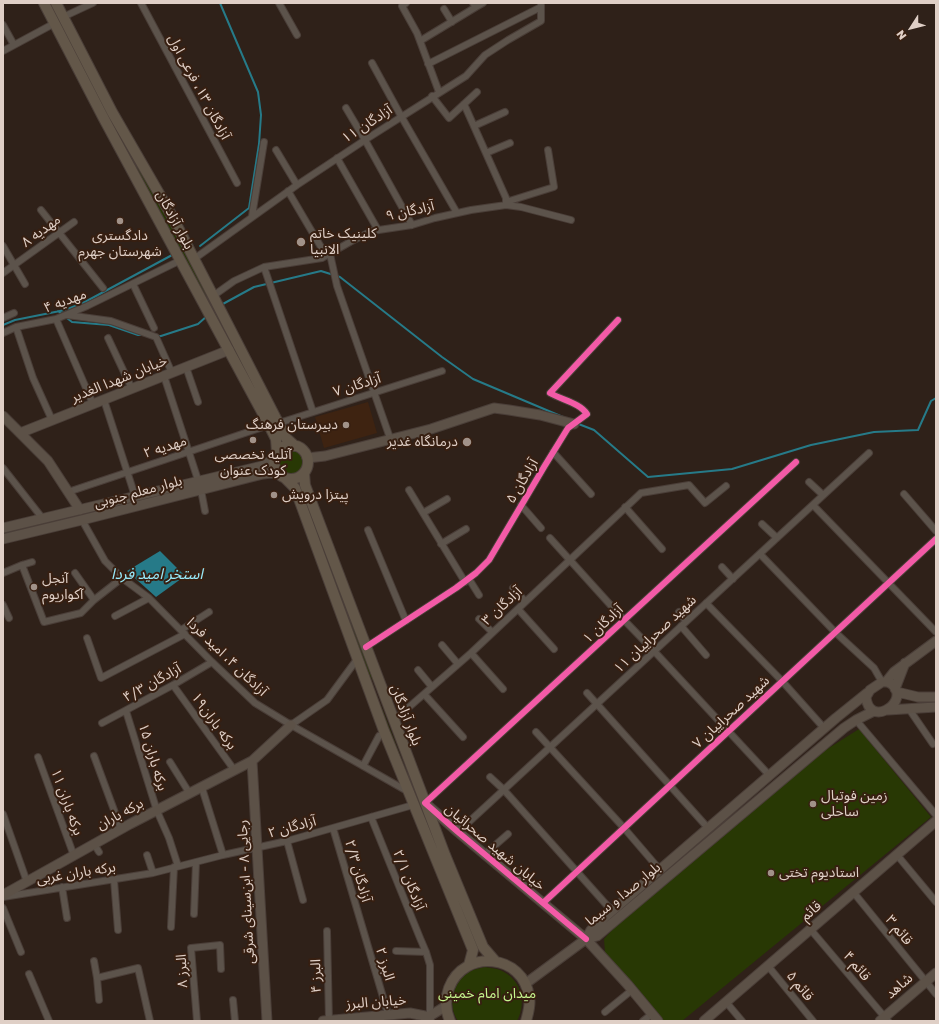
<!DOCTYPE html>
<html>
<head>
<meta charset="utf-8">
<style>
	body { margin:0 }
	#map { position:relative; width:939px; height:1024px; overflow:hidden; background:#2f2119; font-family:"Golos Text",sans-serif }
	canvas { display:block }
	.frame { position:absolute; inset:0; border:4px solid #dfcfc6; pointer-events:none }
	.north { position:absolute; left:891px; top:8px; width:40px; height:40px; -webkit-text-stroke:3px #371f11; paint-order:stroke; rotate:234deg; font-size:11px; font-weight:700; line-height:16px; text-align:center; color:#dfcfc6 }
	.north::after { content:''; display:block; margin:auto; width:14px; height:18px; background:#dfcfc6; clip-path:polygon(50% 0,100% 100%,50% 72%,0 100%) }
</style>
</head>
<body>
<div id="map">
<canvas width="939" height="1024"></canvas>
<div class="frame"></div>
<div class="north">N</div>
</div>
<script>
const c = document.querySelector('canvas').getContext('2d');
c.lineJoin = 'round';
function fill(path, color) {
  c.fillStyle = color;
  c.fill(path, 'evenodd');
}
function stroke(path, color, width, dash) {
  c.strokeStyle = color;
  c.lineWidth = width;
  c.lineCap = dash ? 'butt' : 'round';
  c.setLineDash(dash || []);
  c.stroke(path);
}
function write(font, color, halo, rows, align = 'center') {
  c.font = font + ' "Golos Text","Noto Sans Arabic",sans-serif';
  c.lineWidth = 4;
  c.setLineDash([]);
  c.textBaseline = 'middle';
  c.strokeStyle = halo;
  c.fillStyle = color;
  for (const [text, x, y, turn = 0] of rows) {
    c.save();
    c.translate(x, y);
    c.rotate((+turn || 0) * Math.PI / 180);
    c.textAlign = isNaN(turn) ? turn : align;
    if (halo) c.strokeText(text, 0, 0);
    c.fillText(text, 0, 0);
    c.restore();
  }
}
fill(new Path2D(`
	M368 402 377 433 324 448 315 417Z`), '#3e2311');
fill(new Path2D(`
	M111 119 188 257 282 438 279 439 110 121Z
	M278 462a13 13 0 1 1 26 0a13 13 0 1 1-26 0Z
	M305 490 377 687 365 668 299 492Z
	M380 703 405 768 438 843 425 821 383 720Z
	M859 729 931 817 682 1021H660L610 961 605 952 604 939 614 928 821 753Z
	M485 967C489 968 493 968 497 969 520 976 528 1001 517 1021H458C446 1003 454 979 473 970 476 969 481 968 485 967Z`), '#283804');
fill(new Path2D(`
	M160 551 185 576 156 597 127 571Z`), '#267a88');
stroke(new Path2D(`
	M200 246 249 208 259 144 261 115 258 92 220 3
	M221 305 254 287 321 271 340 277 442 357 473 379 563 417
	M58 311 72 322 109 325 138 335H144
	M3 325 15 320 65 310 83 303 174 254
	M156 336H161L198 324 207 316
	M576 423 594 430 648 477 732 469 811 445 874 432 918 430 931 401 936 398`), '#267a88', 2);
const street = new Path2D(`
	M141 3 237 183
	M279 3 297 35
	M406 3 402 6 417 33 439 92
	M473 3 476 7 483 3
	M444 9 452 22
	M63 17 93 3
	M3 25 14 45
	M420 41 476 7
	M3 51 55 23
	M372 63 401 116 457 213
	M428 64 541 7V5
	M432 96 449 118 477 92
	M464 104 506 198V205
	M346 108 365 140 412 225
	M474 126 505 112
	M276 150 297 185
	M486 153 510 143
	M337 158 378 230
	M288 191 321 247 322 258
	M506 202 554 187 548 150
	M41 210 103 288
	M252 216 264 142
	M3 246 25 284
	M330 254 337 286 390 438
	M194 259 297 185 368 138 466 76 485 55 508 40 541 21V7
	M264 267 313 412
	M3 273 74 222
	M133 284 154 328
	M213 296 234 281 264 267 322 258 350 242 372 231 412 225 435 218 471 210 506 205 521 207 571 220
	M67 315 111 321 156 337 172 373
	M3 318 14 313
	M56 319 93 404
	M16 327 33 378 52 420
	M3 333 16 327 56 319 87 306 181 260
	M108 338 132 389
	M186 367 198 402
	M164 376 198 480
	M104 400 135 496
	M279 423 442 371
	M553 452 591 494
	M3 468 43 519
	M809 482 823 495
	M201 490 205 511
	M409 490 465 582
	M68 492 269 425
	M904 494 936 531
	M521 505 541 528
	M813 505 936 632
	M625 507 662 549
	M423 513 447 499
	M82 520 105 561 122 578 149 598 212 662 255 703 291 725 407 791
	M762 524 777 538
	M368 530 406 621
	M550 538 624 620 654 651 770 776
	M441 544 466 529
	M760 554 835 632 874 668 882 682
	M22 565 32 562
	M722 567 733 579
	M3 573 22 565 44 622 81 613 94 600 122 578
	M75 573 94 600
	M469 579 479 595
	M513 588 525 601
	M706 603 782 681 824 728
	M3 605 9 618
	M518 609 554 649
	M679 612 686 621
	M115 616 149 598
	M479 619 492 632
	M681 626 706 655
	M181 630 209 612
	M87 638 101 678 185 634
	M442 645 458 664
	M366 647 456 588 476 573 489 560 544 467 568 428 587 414C580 403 562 400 550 393L618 320
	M471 653 503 689
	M418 670 432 687
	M173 685 235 771
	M587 693 708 828
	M424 694 463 737
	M909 709 933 744
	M126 711 157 811 169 838 178 866
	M856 720 936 815
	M393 721 471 653 641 493 689 485 705 503 726 486
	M102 723 173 685 212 662
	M291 725 327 700 358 658
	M536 732 624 828 660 870
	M94 756 121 829
	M38 757 74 856
	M170 762 190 794
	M363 766 379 736
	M490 777 504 790 612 911
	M202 788 223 855
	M425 803 796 462
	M3 814 27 882
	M371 817 420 938 426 952 430 965V1017
	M333 828 388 1014
	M458 832 869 453
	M287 841 303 900
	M94 844 99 852
	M485 854 508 834
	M147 855 153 873
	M897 855 936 902
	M114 880 118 930
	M62 887 67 918
	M854 893 936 994
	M3 897 153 873 223 855 287 841 413 805
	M543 903 936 539
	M3 908 21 952
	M194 914 196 862
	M171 927 174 867
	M811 930 888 1021
	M327 931 329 1021
	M396 951 426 952
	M94 961 97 978
	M768 966 813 1021
	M29 974 49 1021
	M99 1000 97 978 138 968 150 1021
	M233 1000 235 1021
	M726 1002 742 1021
	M605 1012 632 990
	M197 1021 191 948 220 945 221 969
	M643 1021 652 1014`);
const secondary = new Path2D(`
	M3 416 48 461 80 510
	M20 433 229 350
	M307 458 325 456 431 429 494 408 509 410 540 415 574 424
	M3 528 262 466 274 459
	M3 539 82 520 263 474 271 473 280 475
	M882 682C888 681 892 683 895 688 906 705 869 727 866 697L870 690Z
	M886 682 894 672 936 641
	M895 689 905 663
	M897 692 918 697H936
	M888 710 936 707
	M252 761 267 1021
	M425 803 458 832 586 939 628 985 658 1021
	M3 895 130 824 252 761 291 725
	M586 939 591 930 612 911 836 718 867 693
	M525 984 586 939 597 936 844 728 856 720 874 711
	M425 1019 446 1006
	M323 1021 410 1013 430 1017
	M704 1021 936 821
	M880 1021 936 973`);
const primary = new Path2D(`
	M44 3 103 117 269 425 276 439 277 452
	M56 3 112 112 172 216 286 438 295 446
	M274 462a17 17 0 1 1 34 0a17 17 0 1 1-34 0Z
	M304 473 305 485 445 855 483 947 495 961
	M285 478 295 488 384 731 473 950 469 965
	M450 1021C445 1010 445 999 449 988 464 948 524 954 529 997 531 1005 528 1013 526 1021`);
stroke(street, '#4a3e38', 8);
stroke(secondary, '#4a3e38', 11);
stroke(primary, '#4a3e38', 12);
stroke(street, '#5c534b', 6);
stroke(secondary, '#5c5147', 9);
stroke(primary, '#635749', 10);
stroke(new Path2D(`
	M366 647 456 588 476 573 489 560 544 467 568 428 587 414C580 403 562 400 550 393L618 320
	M543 903 936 539
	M586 939 458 832 425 803 796 462`), '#f35aa7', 6);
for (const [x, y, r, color] of [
	[120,221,4,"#a19289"],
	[301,242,5,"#a19289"],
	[346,425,4,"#a19289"],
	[253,440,4,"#a19289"],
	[467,442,5,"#a19289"],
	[274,495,4,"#a19289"],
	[34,587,4,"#a19289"],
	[813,804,4,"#a19289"],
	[771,873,4,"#a19289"]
]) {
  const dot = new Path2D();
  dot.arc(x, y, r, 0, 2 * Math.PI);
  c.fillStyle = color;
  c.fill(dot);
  stroke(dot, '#371f11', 1.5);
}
write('14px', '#dfcfc6', '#371f11', [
	["آزادگان ۱۳، فرعی اول",199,87,62],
	["آزادگان ۱۱",367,124,-33],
	["آزادگان ۹",410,211,-13],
	["بلوار آزادگان",175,220,62],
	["مهدیه ۸",41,231,-36],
	["مهدیه ۴",65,301,-20],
	["خیابان شهدا الغدیر",119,379,-22],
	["آزادگان ۷",357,385,-17],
	["مهدیه ۲",165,447,-18],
	["آزادگان ۵",522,481,-59],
	["بلوار معلم جنوبی",138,492,-15],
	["آزادگان ۳",502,606,-43],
	["آزادگان ۱",603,624,-43],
	["شهید صحراییان ۱۱",655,634,-43],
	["آزادگان ۴، امید فردا",227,657,44],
	["آزادگان ۴/۳",152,683,-29],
	["شهید صحراییان ۷",731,712,-43],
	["بلوار آزادگان",406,715,69],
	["برکه باران۱۹",214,721,54],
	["برکه باران ۱۵",153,757,73],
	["برکه باران ۱۱",67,802,70],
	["برکه باران",120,814,-28],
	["آزادگان ۲",292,827,-15],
	["خیابان شهید صحرائیان",495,847,40],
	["آزادگان ۲/۳",358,871,74],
	["برکه باران غربی",76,873,-9],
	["آزادگان ۲/۱",409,880,68],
	["رجایی ۸ - ابن‌سینای شرقی",246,892,-93],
	["بلوار صدا و سیما",623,894,-39],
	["قائم",811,911,-41],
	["قائم ۳",899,930,51],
	["البرز ۲",385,964,73],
	["قائم ۴",857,966,50],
	["البرز ۸",182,971,-93],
	["البرز ۴",316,976,-91],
	["قائم ۵",800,986,51],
	["شاهد",899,986,-41],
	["خیابان البرز",376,1002,-4]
]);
write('14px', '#dfcfc6', '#371f11', [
	["کلینیک خاتم",310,234],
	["الانبیا",310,250],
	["دادگستری",120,236,"center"],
	["شهرستان جهرم",120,252,"center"],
	["دبیرستان فرهنگ",338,425,"right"],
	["درمانگاه غدیر",458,442,"right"],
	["آتلیه تخصصی",253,455,"center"],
	["کودک عنوان",253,471,"center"],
	["پیتزا درویش",282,495],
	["آنجل",42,579],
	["آکواریوم",42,595],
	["زمین فوتبال",821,796],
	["ساحلی",821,812],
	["استادیوم تختی",779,873]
], 'left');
write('14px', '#c6f58e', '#371f11', [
	["میدان امام خمینی",487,994]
]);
write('italic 15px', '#98eafb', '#371f11', [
	["استخر امید فردا",157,574]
]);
</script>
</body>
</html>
